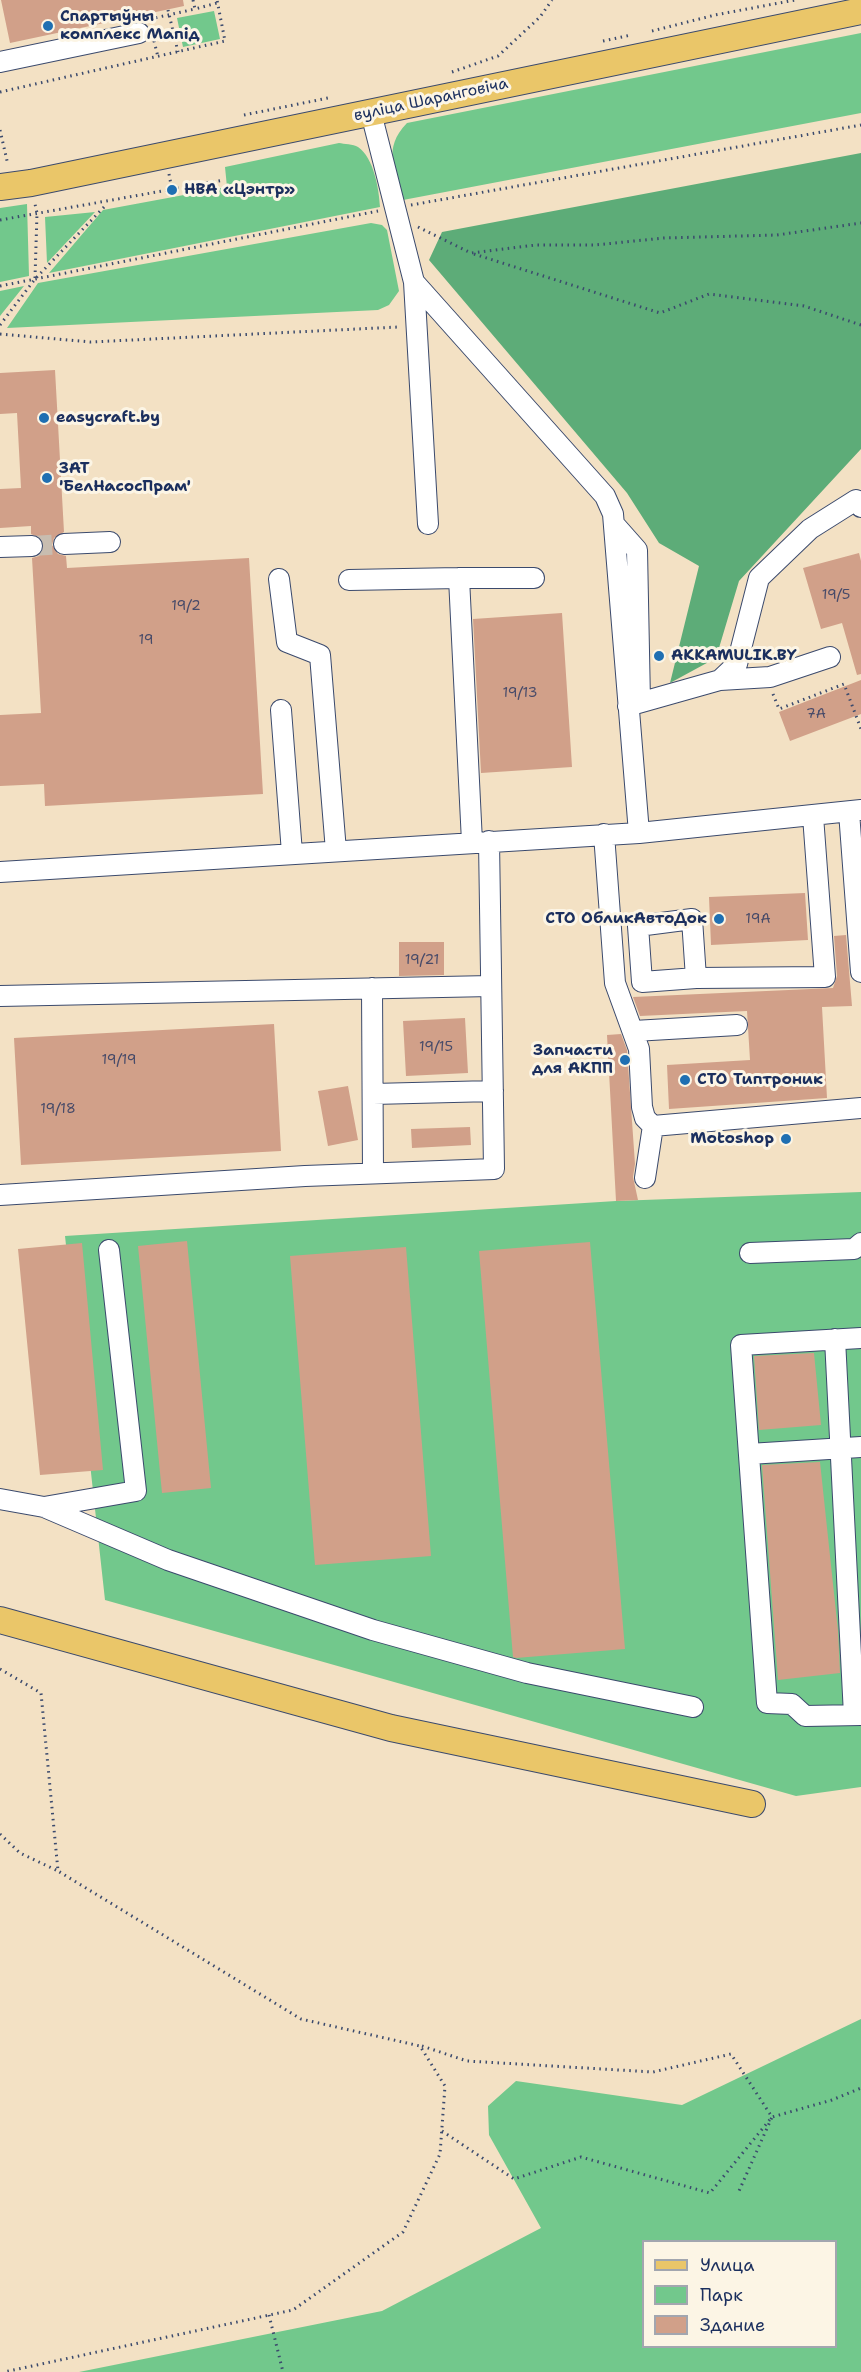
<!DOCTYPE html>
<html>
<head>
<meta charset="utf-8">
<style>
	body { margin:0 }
	#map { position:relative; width:861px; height:2372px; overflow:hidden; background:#f3e1c4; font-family:"Shantell Sans",sans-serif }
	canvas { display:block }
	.legend { position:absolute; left:642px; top:2240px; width:195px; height:108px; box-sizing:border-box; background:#fcf5e5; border:2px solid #a2a6af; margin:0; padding:8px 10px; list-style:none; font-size:18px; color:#1b2f5e }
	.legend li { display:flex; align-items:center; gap:12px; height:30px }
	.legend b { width:30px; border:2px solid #a2a6af }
</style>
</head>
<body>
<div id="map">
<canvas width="861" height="2372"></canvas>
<ul class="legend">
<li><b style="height:8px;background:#eac669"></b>Улица</li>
<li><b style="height:16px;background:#72c88c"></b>Парк</li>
<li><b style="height:16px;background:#d1a089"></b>Здание</li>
</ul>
</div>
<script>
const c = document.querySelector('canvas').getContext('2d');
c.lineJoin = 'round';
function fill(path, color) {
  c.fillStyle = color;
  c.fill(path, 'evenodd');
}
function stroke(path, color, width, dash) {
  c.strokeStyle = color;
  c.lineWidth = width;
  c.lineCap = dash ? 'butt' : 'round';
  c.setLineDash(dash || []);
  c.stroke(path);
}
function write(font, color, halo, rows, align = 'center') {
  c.font = font + ' "Shantell Sans",sans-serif';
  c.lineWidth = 6;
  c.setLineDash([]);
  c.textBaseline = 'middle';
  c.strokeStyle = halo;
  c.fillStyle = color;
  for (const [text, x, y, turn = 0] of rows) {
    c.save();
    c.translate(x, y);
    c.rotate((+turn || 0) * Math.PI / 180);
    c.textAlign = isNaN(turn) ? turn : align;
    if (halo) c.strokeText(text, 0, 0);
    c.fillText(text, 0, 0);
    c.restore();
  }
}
fill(new Path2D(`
	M214 11 220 39 183 47 177 18Z
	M861 33V113L403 200C395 169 382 149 407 123Z
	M339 143C344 144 353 144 358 147 374 158 379 189 380 207L49 273 103 210 227 187 225 167Z
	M27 204 29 276 0 282V208Z
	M95 212 47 263 45 217Z
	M371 223 382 225 387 230 399 291 389 305 378 310 7 328 38 283Z
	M24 286 0 316V291Z
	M861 1192V1787L796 1796 105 1600 65 1236 616 1201Z
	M861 2019V2372H79L382 2311 541 2228 489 2135 488 2106 516 2081 682 2105ZM644 2242H836V2346H644Z`), '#72c88c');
fill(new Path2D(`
	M861 153V449L739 581 716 658 670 683 699 566 659 543 627 493 429 260 442 232Z`), '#5dac78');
fill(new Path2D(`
	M1 0H183L184 6 10 43Z
	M55 370 64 532 54 538 52 545 58 554 66 556 67 568 249 558 263 794 45 806 44 784 0 786V715L41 713 32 558 39 556 44 546 42 539 31 534V526L0 528V489L21 488 17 413 0 414V373Z
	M859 553 861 561V674L857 675 842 623 821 629 803 568Z
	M562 613 572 767 481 773 473 619Z
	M861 680V714L790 741 779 712Z
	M805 893 808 940 711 945 709 897Z
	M846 935 852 1006 822 1007 827 1098 669 1109 667 1065 750 1060 747 1011 640 1016 633 997 833 988 837 976 834 936Z
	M399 942H444V975L399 976Z
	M465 1018 468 1073 406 1076 403 1021Z
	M274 1024 281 1151 21 1165 14 1038Z
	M621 1034 627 1050 635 1164 633 1177 638 1200 616 1201 607 1035Z
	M348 1086 358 1140 328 1146 318 1091Z
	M470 1127 471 1145 412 1148 411 1129Z
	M187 1241 211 1488 162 1493 138 1246Z
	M590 1242 625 1649 516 1658 513 1657 479 1251Z
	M82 1243 103 1470 40 1475 18 1249Z
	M406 1247 431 1556 315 1565 290 1256Z
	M814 1353 821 1425 759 1430 754 1356Z
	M820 1462 838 1631 840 1673 778 1680 762 1465Z`), '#d1a089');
stroke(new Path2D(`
	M32 546 64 544`), '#c8bdb0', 20, [20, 10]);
const minor = new Path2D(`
	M0 62 139 33
	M371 113 414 282 605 496 613 514 639 833
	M414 282 428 524
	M614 524 637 550 640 702
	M64 544 110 542
	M0 547 32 546
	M279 579 287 642 320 655 336 851
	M349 580 459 578
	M720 680 737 664 759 578 810 529 856 500 861 507
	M628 706 720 680 770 677 830 657
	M281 710 292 853
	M849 812 861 972
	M604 834 615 983 639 1049 642 1107 645 1118 653 1126 861 1108
	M472 842 459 578H534
	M0 872 639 833 861 810
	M696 978 642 982 638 926 692 919 696 978 825 977 813 816
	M372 988 373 1173
	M0 996 491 986
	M634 1031 737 1025
	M373 1094 493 1091
	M645 1178 653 1126
	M0 1195 305 1176 494 1169 489 841
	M750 1253 854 1249 861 1243
	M861 1338 741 1345 767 1703 792 1704 805 1716 861 1715
	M835 1339 854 1715
	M749 1454 861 1447
	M0 1499 44 1507 168 1560 373 1630 527 1673 693 1707
	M44 1507 136 1491 109 1250`);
const major = new Path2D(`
	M0 187 31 183 861 11
	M0 1620 391 1728 752 1804`);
stroke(minor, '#3b4a6d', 22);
stroke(major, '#3b4a6d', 28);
stroke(new Path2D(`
	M193 0 195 9 217 3
	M168 10 178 52
	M150 19 195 9
	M652 31 715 15 795 0
	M154 41 158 57
	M603 41 631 35
	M452 72 498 56 540 17 552 0
	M0 92 225 41 217 0
	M244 115 328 98
	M0 130 8 165
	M169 174 172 190
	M411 205 861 125
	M0 220 224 180
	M418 227 471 253 536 245H595L664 238 777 235 861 223
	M474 254 660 313 709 294 804 306 861 325
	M35 278 37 213 35 204
	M0 286 378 211
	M0 325 35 279 107 204
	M0 334 91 342 398 327
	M773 694 779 709 844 684 861 729
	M0 1669 41 1693 58 1871 301 2019 420 2046 445 2086 440 2154 403 2232 293 2310 4 2372
	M0 1834 20 1853 58 1871
	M422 2046 467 2061 653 2072 731 2054 772 2117 739 2191
	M442 2131 514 2179 581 2157 710 2193 772 2117 832 2100 861 2088
	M269 2315 283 2372`), '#3b4a6d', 3, [1.5, 4.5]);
stroke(minor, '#fff', 20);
stroke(major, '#eac669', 26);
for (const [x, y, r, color] of [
	[48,26,6,"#1f6fb2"],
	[172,190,6,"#1f6fb2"],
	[44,418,6,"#1f6fb2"],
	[47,478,6,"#1f6fb2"],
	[659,656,6,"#1f6fb2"],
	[719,919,6,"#1f6fb2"],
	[625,1060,6,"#1f6fb2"],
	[685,1080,6,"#1f6fb2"],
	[786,1139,6,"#1f6fb2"]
]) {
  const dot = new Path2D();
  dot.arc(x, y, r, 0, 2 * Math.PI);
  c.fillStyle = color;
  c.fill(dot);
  stroke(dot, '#fcf5e5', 2);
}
write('14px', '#484b69', null, [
	["19/5",836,595],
	["19/2",186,606],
	["19",146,640],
	["19/13",520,693],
	["7А",816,714],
	["19А",758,919],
	["19/21",422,960],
	["19/15",436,1047],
	["19/19",119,1060],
	["19/18",58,1109]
]);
write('bold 16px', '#1b2f5e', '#fcf5e5', [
	["Спартыўны",60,17],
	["комплекс Мапід",60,35],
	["НВА «Цэнтр»",184,190],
	["easycraft.by",56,418],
	["ЗАТ",59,469],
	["'БелНасосПрам'",59,487],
	["AKKAMULIK.BY",671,656],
	["СТО ОбликАвтоДок",707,919,"right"],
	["Запчасти",613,1051,"right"],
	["для АКПП",613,1069,"right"],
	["СТО Типтроник",697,1080],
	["Motoshop",774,1139,"right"]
], 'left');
write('16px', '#1b2f5e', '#fcf5e5', [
	["вуліца Шаранговіча",431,100,-12]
]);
</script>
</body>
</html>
